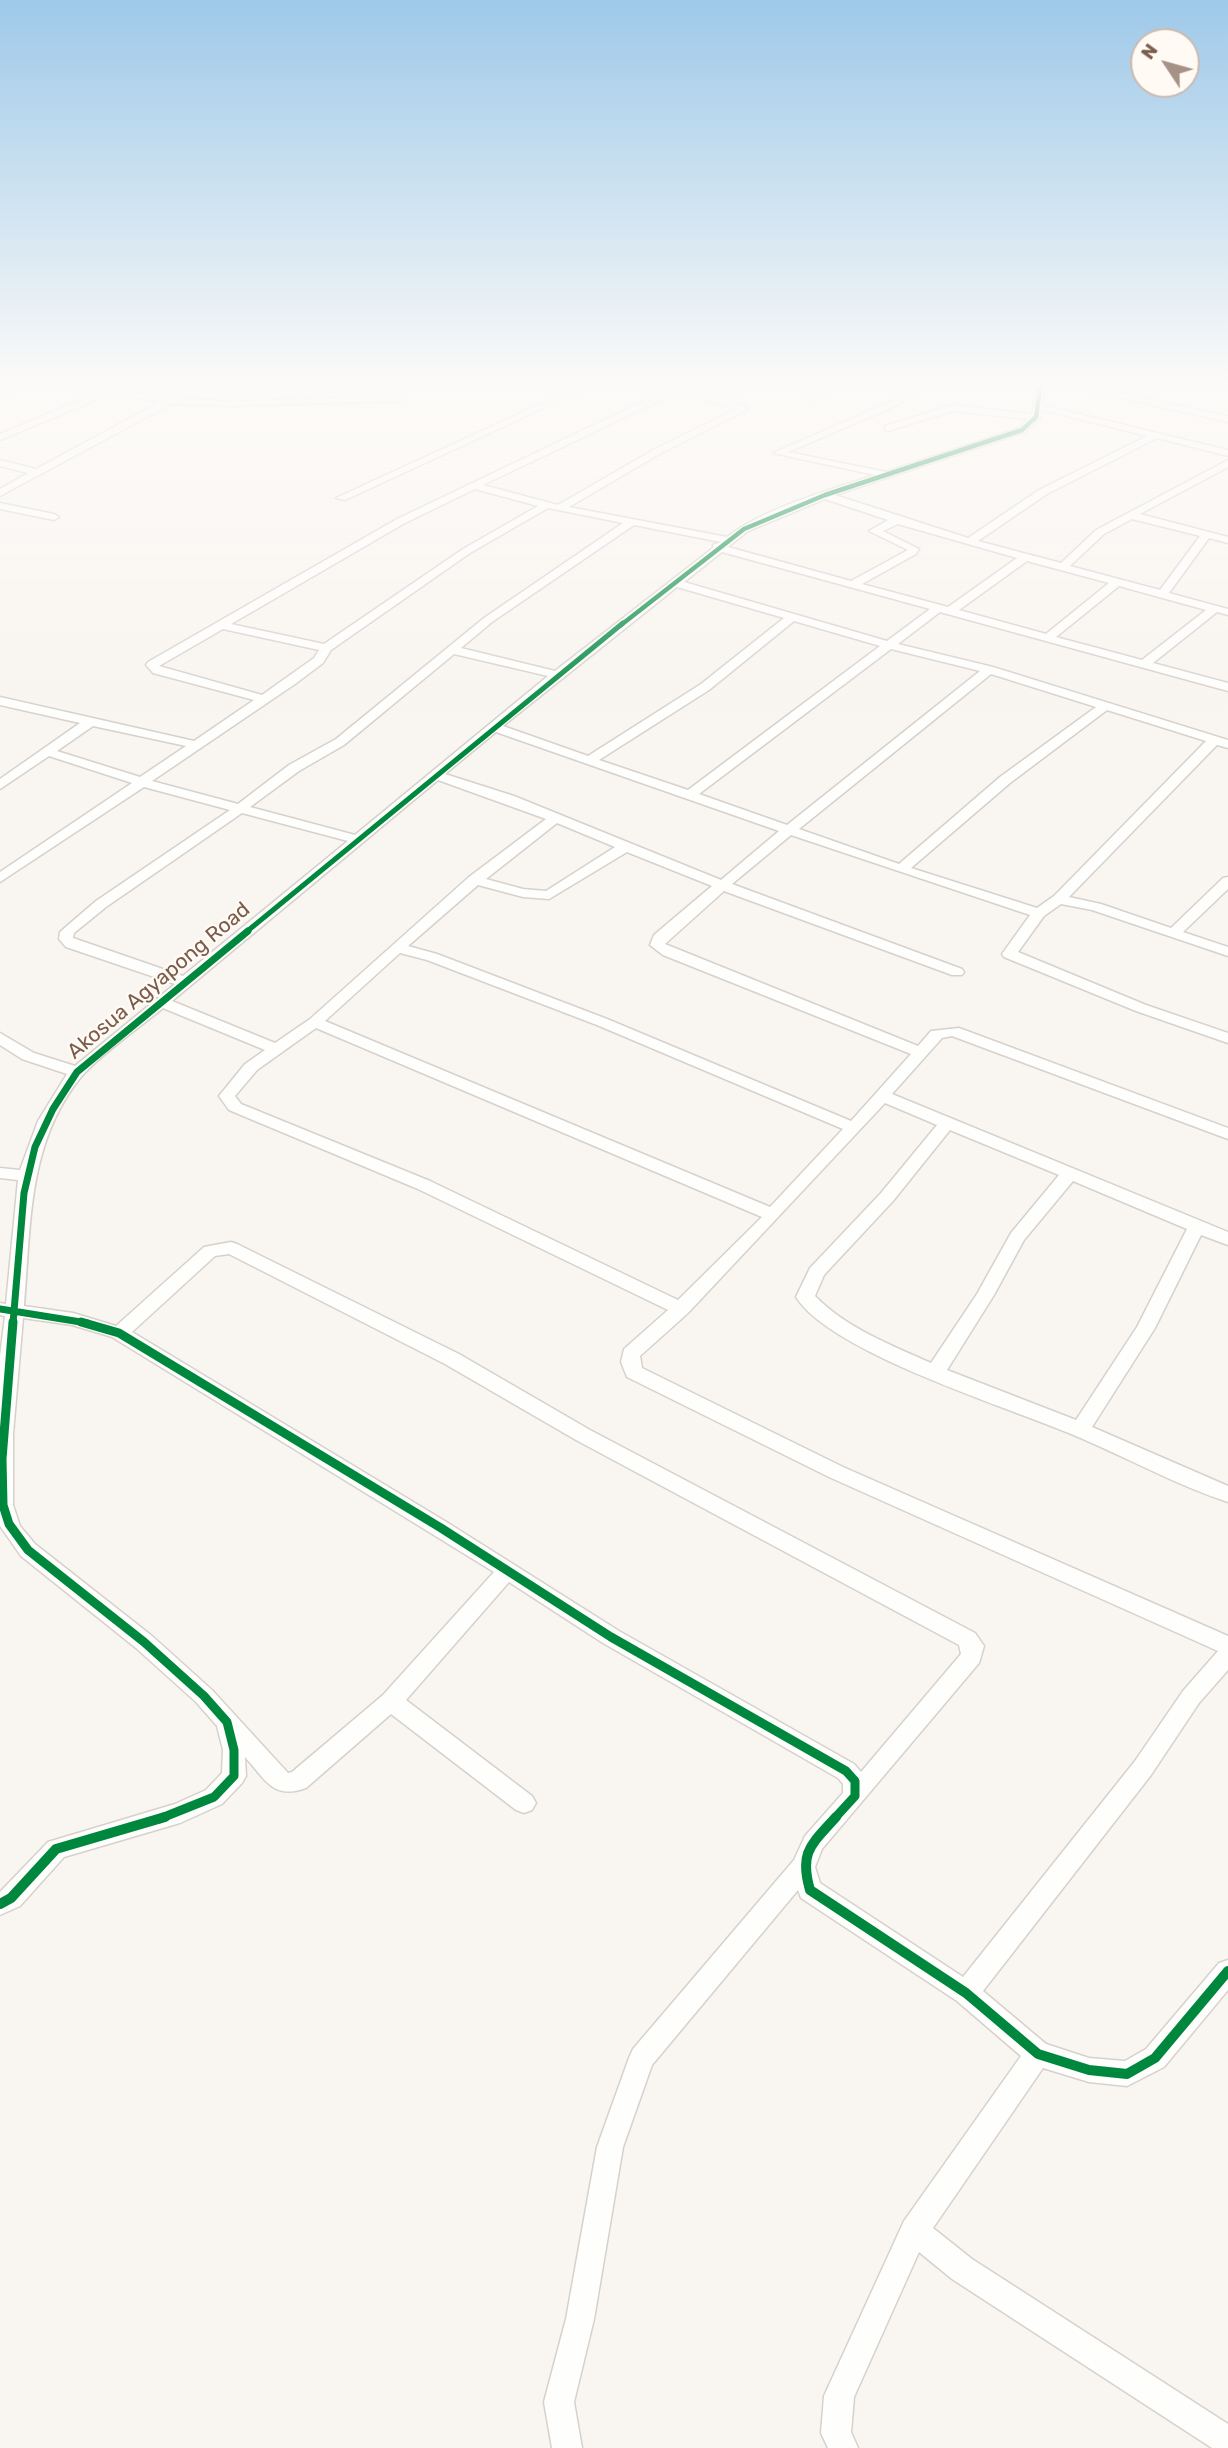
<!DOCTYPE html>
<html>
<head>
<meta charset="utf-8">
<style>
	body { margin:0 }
	#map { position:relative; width:1228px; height:2448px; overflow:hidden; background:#f9f5f0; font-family:Rubik,sans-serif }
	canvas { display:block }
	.north { position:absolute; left:1130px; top:28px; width:70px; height:70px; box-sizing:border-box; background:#fffaf3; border:2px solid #cabbb1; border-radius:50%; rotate:306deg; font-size:19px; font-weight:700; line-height:28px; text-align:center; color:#7a5c4d }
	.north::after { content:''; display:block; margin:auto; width:24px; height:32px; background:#a69286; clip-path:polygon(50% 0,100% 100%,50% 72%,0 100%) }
</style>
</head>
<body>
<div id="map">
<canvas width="1228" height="2448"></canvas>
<div class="north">N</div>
</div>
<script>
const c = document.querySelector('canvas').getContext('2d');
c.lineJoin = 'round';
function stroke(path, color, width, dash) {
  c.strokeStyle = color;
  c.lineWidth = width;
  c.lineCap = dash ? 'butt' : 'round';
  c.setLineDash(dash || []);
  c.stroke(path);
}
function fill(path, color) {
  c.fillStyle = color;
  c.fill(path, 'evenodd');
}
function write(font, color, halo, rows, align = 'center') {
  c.font = font + ' Rubik,sans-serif';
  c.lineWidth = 5;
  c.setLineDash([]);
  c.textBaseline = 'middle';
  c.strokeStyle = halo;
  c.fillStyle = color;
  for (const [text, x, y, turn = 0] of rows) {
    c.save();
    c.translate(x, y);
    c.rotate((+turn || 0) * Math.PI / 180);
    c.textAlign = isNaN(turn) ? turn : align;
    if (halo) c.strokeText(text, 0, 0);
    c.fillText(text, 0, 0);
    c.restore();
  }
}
const minor = new Path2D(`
	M23 382H36L0 398V392Z
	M61 382C98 382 133 395 171 398 246 405 324 397 400 395L405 398 400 401 232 406 171 404 0 496V489L28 473 0 466V460L36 469 160 402 113 393 0 440V434L102 391Z
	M588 382H600L345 500 336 498Z
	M632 382 677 386 719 398 747 382H758L728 401 747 406V410L661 453 569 507 727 537C764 508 830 490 875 475L773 453 887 403 926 382H938L893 407 788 452 886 472 1019 428 1028 419 953 411 888 431 885 430V426L953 405 1032 414 1037 382H1046L1042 405 1228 450V456L1157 438 1047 494 978 541 1061 563 1096 530 1228 460V467L1140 514 1228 537V543L1209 538 1169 593 1228 609V615L1217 612 1153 663 1228 683V691L940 612 898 644 993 667 1228 740V748L1217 745 1069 897 1101 904 1171 928 1223 878 1228 877V889L1183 932 1228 947V956L1092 910 1061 904 1044 916 1018 952 1146 1005 1228 1033V1043L1136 1011 1004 957 1002 954 1030 915 791 835 732 884 962 969 964 972 962 975H952L724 891 665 944 918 1046 931 1031 959 1028 1228 1128V1139L952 1036 942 1038 892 1094 1228 1232V1245L1201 1235 1155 1328 1092 1427 1228 1486V1502C1176 1485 1126 1457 1076 1436 1011 1408 831 1353 796 1297L810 1268 881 1193 937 1125 885 1103 688 1313 640 1356 642 1368 843 1467 1228 1636V1670L1199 1703 1151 1775 983 1991 1046 2044 1089 2058 1125 2061 1146 2049 1219 1963 1228 1960V1990L1164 2067 1127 2086 1089 2082 1043 2068 933 2228 972 2259 1228 2424V2448H1212L952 2279 919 2252 854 2397 851 2432 858 2448H828L821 2433 824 2396 904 2221 1021 2056 957 2001 801 1898 798 1890 652 2065 623 2147 594 2319 574 2402 582 2448H552L544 2402 566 2319 597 2147 629 2058 633 2049 794 1860 805 1836 843 1793V1784L838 1778 603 1643 509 1582 406 1700 532 1796 536 1803 532 1810 524 1813 516 1810 391 1714 306 1788C273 1800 266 1780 245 1757L246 1776 242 1783 222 1804 180 1823 64 1857 20 1906 0 1915V1892L48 1842 175 1804 206 1790 222 1773 223 1750 217 1726 196 1702 136 1648 21 1556 0 1526V1356L5 1316 0 1315V1303L6 1304 18 1180 0 1178V1168L20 1170 38 1121 67 1074 22 1059 0 1045V1033L34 1053 75 1066 175 984 66 947 59 939 60 932 96 901 230 810 144 787 0 882V872L132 783 49 756 0 789V779L80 723 0 705V697L194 741 254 700 153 673 146 665 148 662 397 519 667 390ZM678 392 736 409 655 449 558 505 483 485ZM1042 410 1147 436 1039 490 968 538 835 495 1025 432 1039 419ZM475 489 538 506 463 549 324 644 231 624 405 523ZM825 499 888 520 869 531 908 550 851 581 728 547 748 531ZM548 508 623 523 484 618 336 739 289 765 238 804 152 781 295 684 323 663 331 650 470 553ZM1132 519 1200 536 1160 590 1070 566 1104 534ZM898 524 1017 558 948 607 862 584 916 554 919 549 883 531ZM634 525 721 542 713 545V548L555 671 461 648 492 622ZM722 552 930 609 887 641 684 582ZM1027 561 1109 583 1046 634 959 610ZM1119 586 1206 610 1142 660 1056 637ZM677 587 784 618 701 684 588 756 503 726ZM794 621 880 646 688 790 599 760 709 690ZM223 629 319 650 314 658 262 695 159 666ZM891 649 980 671 787 825 699 794ZM454 654 548 676 355 835 250 807 299 771 344 745ZM991 674 1096 707 1000 777 899 864 799 829ZM1107 710 1206 741 1054 896 1037 908 911 868 1010 783ZM93 726 186 746 140 777 57 751ZM496 732 779 831 721 880 514 796 445 774ZM438 780 546 819 469 877 310 1019 275 1043 172 1001ZM242 813 348 841 183 976 73 938 74 933 106 907ZM557 823 615 847 546 891 523 889 486 879ZM627 852 712 886 654 935 650 945 663 955 911 1054 851 1121 607 1019 437 954 408 946 478 885 523 897 549 899ZM400 953 427 960 597 1025 843 1129 770 1207 325 1021ZM163 1008 265 1050 245 1064 219 1096 229 1110 418 1189 668 1310 624 1349 621 1362 627 1377 829 1477 1218 1651 1183 1691 1135 1761 963 1977 820 1883 815 1867 822 1849 979 1663 984 1646 975 1633 590 1430 459 1354 237 1244 231 1242 204 1247 116 1326 73 1313 24 1306C31 1226 27 1143 81 1077 101 1054 139 1028 163 1008ZM316 1028 762 1217 678 1300 430 1181 241 1104 235 1096 257 1070ZM950 1130 1059 1175 1011 1233 977 1294 931 1363C891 1345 846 1328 815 1296L824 1275 893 1201ZM1073 1181 1187 1229 1137 1327 1076 1420 947 1370 994 1295 1024 1240ZM229 1254 445 1364 576 1440 959 1645 961 1654 861 1772 854 1764 619 1631 448 1523 132 1332 215 1256ZM23 1318 72 1325 112 1337 494 1572 383 1695 292 1772 288 1773 212 1690 152 1636 35 1544 20 1526 13 1505V1434Z
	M835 382H857L842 386 812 400 804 398Z
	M1050 382H1067L1228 416V422Z
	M1201 382 1228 383V389L1203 384Z
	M0 503 54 514 59 517 54 520 0 509Z`);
stroke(minor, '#d7d1cb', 3);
fill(minor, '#fefefd');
stroke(new Path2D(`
	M621 625 744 529 825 495 1022 430 1036 417 1041 382`), '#00873e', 4.5);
stroke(new Path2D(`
	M245 933 623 623`), '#00873e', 5);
stroke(new Path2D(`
	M0 1309 87 1323
	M13 1323 24 1193 35 1147 53 1109 77 1072 248 931`), '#00873e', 7);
stroke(new Path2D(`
	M13 1322 2 1459 3 1505 9 1524 28 1550 144 1642 204 1696 227 1722 234 1750V1776L214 1797 159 1819
	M81 1322 119 1333 441 1528 611 1637 846 1771 855 1781V1796L834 1819`), '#00873e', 9);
stroke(new Path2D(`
	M836 1817C811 1845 799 1852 810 1890L966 1993 1038 2054 1089 2070 1127 2074 1155 2058 1228 1971
	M0 1904 11 1898 56 1849 165 1817`), '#00873e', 10);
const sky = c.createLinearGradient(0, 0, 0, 725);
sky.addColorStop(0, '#9ec9e9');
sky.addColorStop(0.53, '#fcfaf8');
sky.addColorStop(1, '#fcfaf800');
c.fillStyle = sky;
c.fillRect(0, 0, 1228, 725);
write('21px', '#7a5c4d', '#fffaf3', [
	["Akosua Agyapong Road",159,981,-40]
]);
</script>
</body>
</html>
